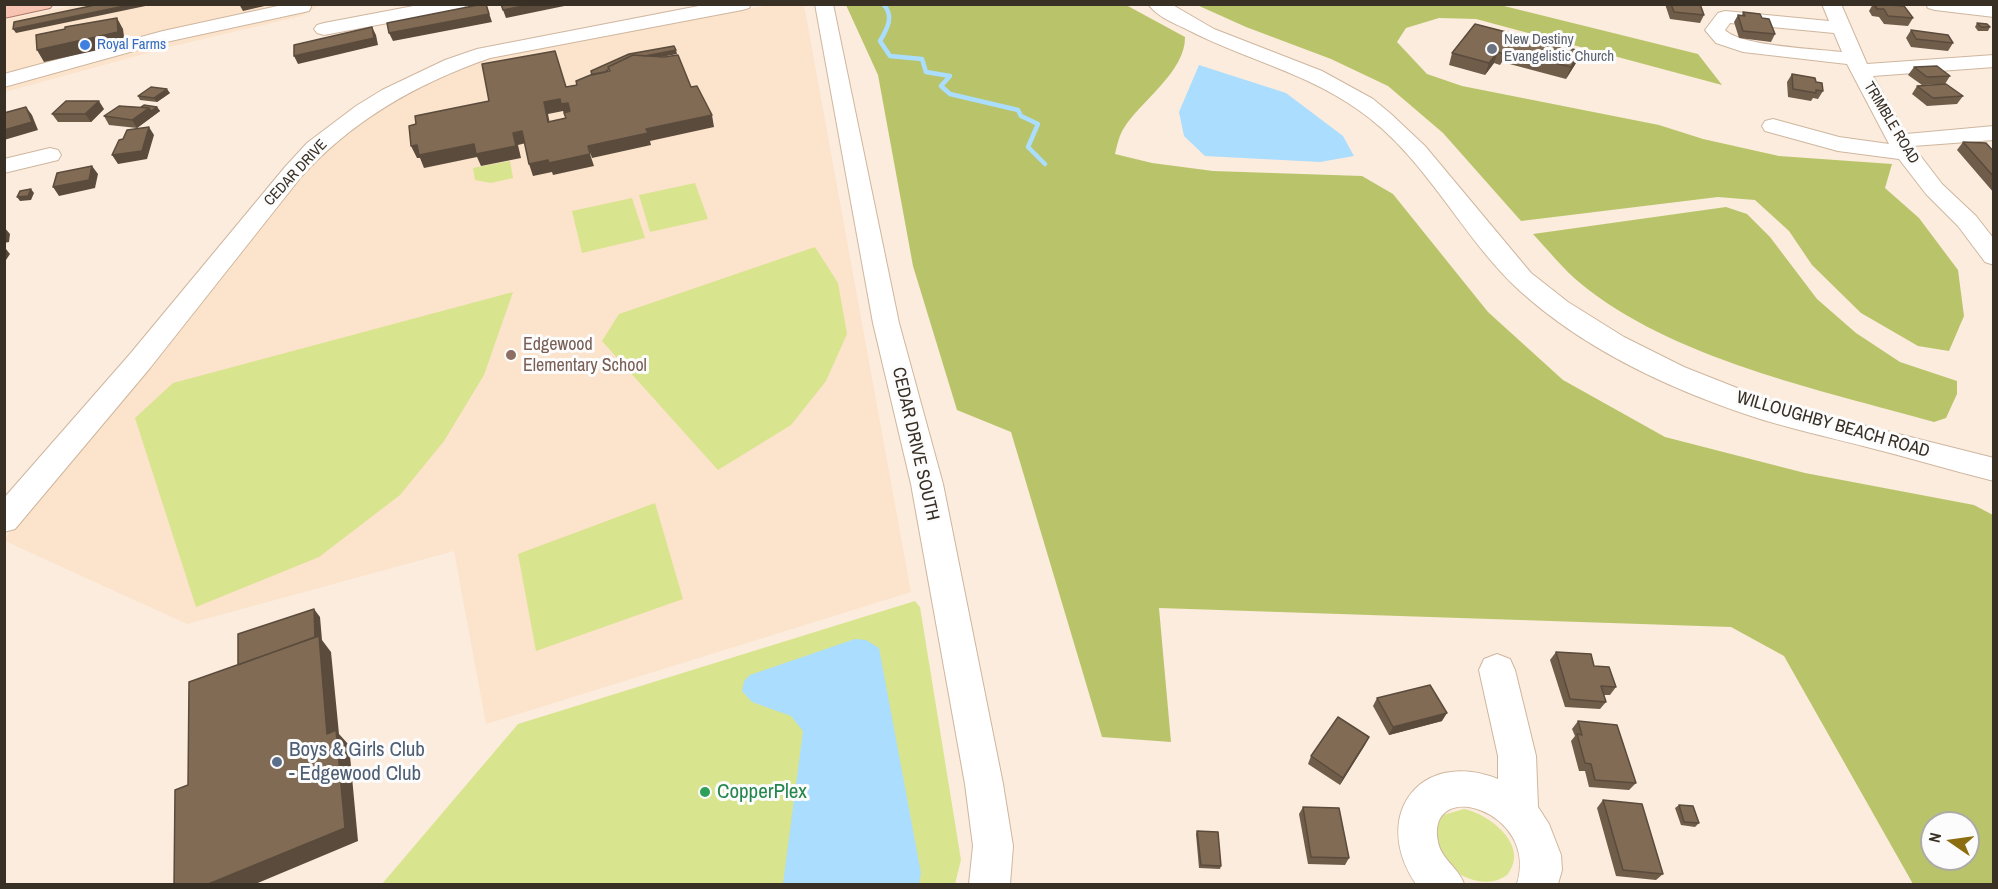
<!DOCTYPE html>
<html>
<head>
<meta charset="utf-8">
<style>
	body { margin:0 }
	#map { position:relative; width:1998px; height:889px; overflow:hidden; background:#fbecdd; font-family:"Archivo Narrow",sans-serif }
	canvas { display:block }
	.frame { position:absolute; inset:0; border:6px solid #382f25; pointer-events:none }
	.north { position:absolute; left:1920px; top:811px; width:60px; height:60px; box-sizing:border-box; background:#fcfcfc; border:2px solid #aeaaa6; border-radius:50%; rotate:283deg; font-size:16px; font-weight:700; line-height:24px; text-align:center; color:#382f25 }
	.north::after { content:''; display:block; margin:auto; width:21px; height:27px; background:#8c6e10; clip-path:polygon(50% 0,100% 100%,50% 72%,0 100%) }
</style>
</head>
<body>
<div id="map">
<canvas width="1998" height="889"></canvas>
<div class="frame"></div>
<div class="north">N</div>
</div>
<script>
const c = document.querySelector('canvas').getContext('2d');
c.lineJoin = 'round';
function fill(path, color) {
  c.fillStyle = color;
  c.fill(path, 'evenodd');
}
function stroke(path, color, width, dash) {
  c.strokeStyle = color;
  c.lineWidth = width;
  c.lineCap = dash ? 'butt' : 'round';
  c.setLineDash(dash || []);
  c.stroke(path);
}
function write(font, color, halo, rows, align = 'center') {
  c.font = font + ' "Archivo Narrow",sans-serif';
  c.lineWidth = 6;
  c.setLineDash([]);
  c.textBaseline = 'middle';
  c.strokeStyle = halo;
  c.fillStyle = color;
  for (const [text, x, y, turn = 0] of rows) {
    c.save();
    c.translate(x, y);
    c.rotate((+turn || 0) * Math.PI / 180);
    c.textAlign = isNaN(turn) ? turn : align;
    if (halo) c.strokeText(text, 0, 0);
    c.fillText(text, 0, 0);
    c.restore();
  }
}
fill(new Path2D(`
	M80 4 320 5 302 16 173 46 5 92V20Z
	M771 5H804L911 592 486 724 454 551 187 624 5 541V538L304 172 344 131 445 70 513 49Z`), '#fce3cb');
fill(new Path2D(`
	M510 161 513 178 491 183 475 180 473 168Z
	M695 183 708 219 650 232 639 195Z
	M632 198 645 238 582 253 572 211Z
	M815 247 838 283 847 334 826 381 791 425 718 470 602 341 619 314Z
	M513 292 484 375 444 441 400 495 319 557 196 607 135 418 173 383Z
	M655 503 683 599 536 651 518 554Z
	M915 601 920 607 961 860 955 884H382L518 724Z
	M1464 809C1489 814 1530 845 1508 874 1491 889 1462 880 1448 865 1445 862 1440 859 1439 855 1436 845 1437 833 1436 823L1443 815Z`), '#d9e48f');
fill(new Path2D(`
	M846 5H1126L1185 37C1186 71 1140 102 1124 128 1119 135 1117 146 1115 154L1152 163 1213 171 1362 176 1393 194 1488 312 1563 380 1665 437 1805 473 1974 505 1993 515V884H1913L1784 656 1731 627 1159 608 1171 742 1102 737 1011 432 957 410 913 266 878 75ZM1932 823H1968V859H1932Z
	M1197 5H1500L1698 54 1722 85 1476 19 1439 18 1406 28 1397 42 1427 74 1462 86 1659 125 1703 139 1779 156 1892 164 1885 188 1919 218 1958 270 1964 316 1949 351 1918 346 1861 313 1812 265 1789 231 1755 200 1718 197 1521 221 1443 133 1388 86 1331 59 1246 27Z
	M1726 207 1747 214 1770 237 1817 299 1856 333 1900 362 1957 381V394L1946 418 1934 422C1821 390 1672 359 1580 283 1563 269 1548 250 1533 234Z`), '#b9c46a');
fill(new Path2D(`
	M1199 65 1286 93 1343 136 1354 156 1320 162 1205 156 1184 136 1179 112Z
	M855 639 866 640 879 648 921 873 919 884H783L803 731 791 716 752 702 742 691 744 681 750 675Z`), '#abddfe');
stroke(new Path2D(`
	M883 4C895 16 887 29 880 41L890 56 922 59 926 72 950 76 941 86 950 94 1018 110 1021 116 1038 124 1028 147 1045 164`), '#abddfe', 4.5);
const minor = new Path2D(`
	M287 4H310L311 7 309 11 166 42 4 87V74L163 31Z
	M424 4H466L464 8 457 10 324 35 317 33 314 29 317 25 324 23Z
	M709 4H751L749 8 742 10 490 58C418 83 352 120 301 177L150 368 15 529 4 532V498L130 354 285 167 307 143 356 106 382 90 445 60 477 49Z
	M815 4H833L899 323 943 484 1003 784 1013 846 1010 884H969L973 846 965 784 911 484 873 323Z
	M1148 4H1171L1214 29 1322 71 1373 99 1391 114 1425 146 1531 273 1568 302 1624 337 1684 367 1775 403 1994 458V481C1950 470 1907 457 1863 446 1828 437 1792 429 1757 418 1674 391 1585 350 1520 291 1460 236 1426 156 1357 109 1306 73 1245 59 1190 31 1176 24 1157 17 1148 4Z
	M1822 4H1841L1867 64 1994 55V67L1873 76 1906 134 1994 126V140L1913 146 1942 184 1976 216 1994 239V265L1985 262 1958 226 1926 194 1899 159 1838 151 1765 131 1762 126 1765 121 1773 119 1839 137 1889 144 1847 64 1743 52 1716 43 1705 30 1718 13 1725 11 1829 21ZM1730 23 1834 33 1842 52C1817 49 1740 46 1725 30Z
	M1926 4 1994 5V17L1935 10 1928 8Z
	M50 148 58 150 61 155 58 160 4 173V159Z
	M1497 654 1510 659 1515 670 1536 756 1538 807 1549 824 1561 855 1562 870 1558 884H1517C1540 810 1425 776 1438 842 1441 859 1459 868 1464 884H1416C1370 816 1420 748 1498 779V756L1479 670 1484 659Z`);
const major = new Path2D(`
	M10 4H53L50 8 4 18V6Z`);
stroke(minor, '#cfb69e', 2);
stroke(major, '#b07661', 2);
fill(minor, '#fff');
fill(major, '#f7c4b4');
fill(new Path2D(`
	M1665 4H1700L1704 15 1700 23 1670 19Z
	M1873 4H1887L1913 18 1908 26 1884 24 1879 17 1872 16 1869 11Z
	M1743 12 1775 34 1771 42 1739 38 1734 22 1738 15H1742Z
	M1977 23 1990 27 1988 31H1978L1975 27Z
	M1475 24 1580 51 1576 63 1566 79 1502 62 1500 65 1494 63 1485 75 1449 65 1452 53Z
	M1911 30 1953 43 1948 51 1911 47 1906 38Z
	M1914 67 1950 76 1945 84 1922 85 1908 75Z
	M1792 74 1823 91 1818 99 1813 98 1811 101 1788 97 1787 82Z
	M1917 86 1963 96 1957 104 1927 106 1912 94Z
	M170 93 157 102 140 100 138 96Z
	M141 107H157L160 111 137 128 109 125 104 116Z
	M104 109 91 122H58L52 114Z
	M1963 142 1994 152V193L1957 150Z
	M1556 652 1594 666 1616 687 1610 695H1604L1606 702 1600 709 1565 707 1550 660Z
	M1377 698 1442 721 1389 735 1373 706Z
	M1578 721 1636 783 1629 790 1589 787 1585 771H1579L1571 741 1575 736 1572 729Z
	M1369 737 1340 785 1308 764 1311 756Z
	M1603 800 1663 874 1656 880 1616 876 1597 808Z
	M1679 805 1699 823 1695 827 1681 825 1675 808Z
	M1303 807 1349 858 1345 865 1308 864 1299 814Z
	M1197 831 1221 866 1220 869 1199 868 1196 834Z`), '#6f5c49');
fill(new Path2D(`
	M134 4H155L16 33 13 29Z
	M239 4H273L243 11Z
	M486 4 492 22 393 41 389 33Z
	M533 4H574L506 18 503 10Z
	M117 18 123 29 125 44 44 62 37 50Z
	M372 27 376 35 378 45 298 64 294 56Z
	M676 50 677 54 635 62 634 58Z
	M1580 51 1576 63 1566 79 1571 67Z
	M1498 52 1494 63 1485 75 1489 63Z
	M167 89 170 93 157 102 154 98Z
	M560 99 568 103 572 115 565 116 563 111 548 114 552 134 548 122 544 102Z
	M99 101 104 109 91 122 85 114Z
	M26 107 32 115 38 130 4 140V130Z
	M157 107 160 111 137 128 132 120 149 108Z
	M712 115 714 127 650 141 651 145 592 158 588 146 646 129Z
	M149 127 154 135 147 159 118 164 112 155Z
	M522 131 526 143 518 145 521 158 481 166 477 157 424 168 420 158H417L411 146 417 145 474 144Z
	M590 154 594 166 553 175 552 172 533 176 529 164 548 160Z
	M92 166 98 174 95 188 59 196 53 187Z
	M31 189 34 193 31 200 20 201 17 197Z
	M4 227 10 234 9 242 4 243Z
	M6 249 10 254 6 260H4V253Z
	M314 609 320 617 322 640 331 652 339 734 349 745 358 841 253 885H206L245 675Z
	M1447 713 1442 721 1389 735 1393 727Z
	M1369 737 1365 745 1340 785 1343 778Z`), '#5a4b3c');
const building = new Path2D(`
	M100 4H134L13 29 14 22Z
	M483 4H486L489 14 389 33 387 23Z
	M501 4H533L503 10Z
	M1671 4H1700L1704 15 1674 12Z
	M1874 4 1904 6 1913 18 1888 16 1884 9H1877Z
	M1743 12 1760 14 1762 18 1769 19 1775 34 1743 31 1738 15 1745 16Z
	M117 18 118 32 37 50 36 35 65 29V27Z
	M1977 23 1987 24 1990 27H1981Z
	M1475 24 1580 51 1571 67 1506 51 1504 54 1498 52 1489 63 1452 53Z
	M372 27 374 38 294 56V45Z
	M1911 30 1948 35 1953 43 1916 39Z
	M674 46 676 50 645 56 633 55 608 67 609 69 606 71V72L592 75 591 71 629 54Z
	M555 51 566 87 577 85 576 81 593 74 610 71 608 67 633 55 664 57 678 55 691 87 697 86 712 115 646 129 648 133 588 146 590 154 549 163 548 160 529 164 522 131 513 133 516 146 476 154 474 144 419 155 417 145 411 146 409 126 416 124 415 116 489 101 482 64ZM560 99 561 104 568 103 570 111 564 113 566 118 548 122 544 102Z
	M1937 66 1950 76 1927 77 1914 67Z
	M1792 74 1815 78 1816 82 1822 83 1823 91 1816 90V93L1793 89Z
	M1946 84 1963 96 1933 98 1917 86Z
	M151 87 167 89 154 98 138 96Z
	M66 101H99L85 114H52Z
	M144 105 157 107 151 111 149 108 141 107Z
	M119 106 149 108 132 120 104 116Z
	M26 107 32 122 4 130V113Z
	M149 127 142 151 112 155 119 140 123 139 127 130Z
	M1963 142 1986 143 1994 152V177Z
	M92 166 89 180 53 187 57 173Z
	M31 189 28 196 17 197 20 191Z
	M314 609 315 637 238 665V634Z
	M319 636 327 734 336 730 345 828 206 885H174L175 790 188 785 189 682Z
	M1556 652 1591 654 1594 666 1609 667 1616 687 1601 686 1606 702 1570 699Z
	M1430 685 1447 713 1393 727 1377 698Z
	M1338 717 1369 737 1343 778 1311 756Z
	M1578 721 1617 725 1636 783 1595 780 1591 764 1585 763 1577 734 1582 735Z
	M1603 800 1642 804 1663 874 1623 870Z
	M1679 805 1693 806 1699 823 1684 822Z
	M1303 807 1339 808 1349 858 1311 857Z
	M1197 831 1218 832 1221 866 1201 865Z`);
fill(building, '#816b55');
stroke(building, '#5a4b3c', 1.5);
for (const [x, y, r, color] of [
	[85,45,6,"#3f7fe0"],
	[1492,49,6,"#6b7280"],
	[511,355,6,"#8d6e63"],
	[277,762,6,"#5c6f8a"],
	[705,792,6,"#2e9e5b"]
]) {
  const dot = new Path2D();
  dot.arc(x, y, r, 0, 2 * Math.PI);
  c.fillStyle = color;
  c.fill(dot);
  stroke(dot, '#fcfcfc', 2);
}
write('15px', '#5b616d', '#fcfcfc', [
	["New Destiny",1504,40],
	["Evangelistic Church",1504,57]
], 'left');
write('15px', '#366cbe', '#fcfcfc', [
	["Royal Farms",97,45]
], 'left');
write('15px', '#382f25', '#fcfcfc', [
	["TRIMBLE ROAD",1891,123,59],
	["CEDAR DRIVE",296,173,-47]
]);
write('18px', '#785e54', '#fcfcfc', [
	["Edgewood",523,345],
	["Elementary School",523,366]
], 'left');
write('18px', '#382f25', '#fcfcfc', [
	["WILLOUGHBY BEACH ROAD",1833,425,16],
	["CEDAR DRIVE SOUTH",915,444,77]
]);
write('21px', '#4e5e75', '#fcfcfc', [
	["Boys & Girls Club",289,750],
	["- Edgewood Club",289,774]
], 'left');
write('21px', '#27864d', '#fcfcfc', [
	["CopperPlex",717,792]
], 'left');
</script>
</body>
</html>
